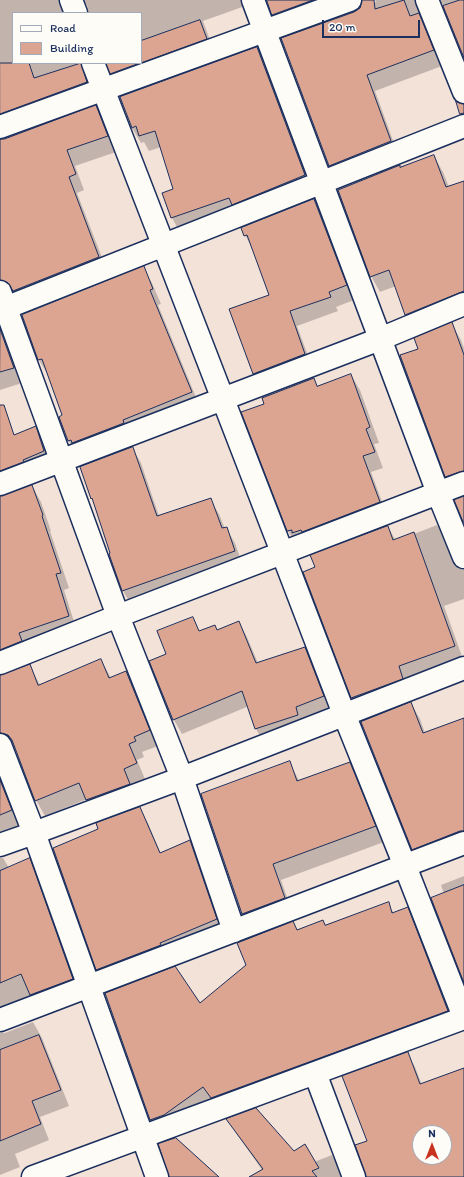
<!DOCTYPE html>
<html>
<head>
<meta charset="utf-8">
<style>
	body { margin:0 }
	#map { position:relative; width:464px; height:1177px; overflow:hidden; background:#f3e2d8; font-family:Itim,sans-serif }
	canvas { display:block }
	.legend { position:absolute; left:12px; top:12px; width:130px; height:52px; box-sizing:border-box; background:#fdfcf7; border:1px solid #a3aaba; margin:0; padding:5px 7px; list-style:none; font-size:12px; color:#1b2f5e }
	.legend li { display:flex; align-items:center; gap:8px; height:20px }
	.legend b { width:20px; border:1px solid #a3aaba }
	.north { position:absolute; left:412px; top:1125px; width:40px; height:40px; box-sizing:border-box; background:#fdfcf7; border:1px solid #a3aaba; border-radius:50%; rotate:0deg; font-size:11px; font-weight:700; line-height:16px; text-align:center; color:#1b2f5e }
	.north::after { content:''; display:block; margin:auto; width:14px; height:18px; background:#c8321e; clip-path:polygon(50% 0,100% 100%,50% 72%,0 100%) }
	.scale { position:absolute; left:322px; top:20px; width:98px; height:18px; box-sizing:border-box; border:2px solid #1b2f5e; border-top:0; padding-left:5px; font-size:12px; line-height:14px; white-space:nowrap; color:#1b2f5e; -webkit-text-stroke:3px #fdfcf7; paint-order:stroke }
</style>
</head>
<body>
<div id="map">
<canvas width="464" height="1177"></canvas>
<ul class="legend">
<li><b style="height:5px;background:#fdfcf7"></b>Road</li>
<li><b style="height:11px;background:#dba591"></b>Building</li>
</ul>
<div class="north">N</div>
<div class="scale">20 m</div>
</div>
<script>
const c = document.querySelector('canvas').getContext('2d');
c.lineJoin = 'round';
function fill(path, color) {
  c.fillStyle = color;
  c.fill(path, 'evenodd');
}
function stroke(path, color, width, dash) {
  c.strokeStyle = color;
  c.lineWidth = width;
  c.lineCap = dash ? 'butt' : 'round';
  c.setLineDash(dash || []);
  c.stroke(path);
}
fill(new Path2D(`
	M0 0H262L203 21 215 54 120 89 110 68 105 66 90 84 0 134ZM83 3 87 5 89 13H141V63H13V13H68Z
	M375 0H464V55L444 5 438 3 442 66 375 91 399 157 339 181 330 166 282 39 355 13 361 8 376 2Z
	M257 48 266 64 314 191 181 234 172 218 163 194 174 190 161 147 149 151 144 142 141 143 132 128Z
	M96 107 105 122 116 152 75 166 84 190 77 193 108 273 0 299V140H4Z
	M434 156 443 172 449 187 464 182V309L415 330 406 315 396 286 380 292 371 276 400 168Z
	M314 200 322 214 354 300 336 307 338 311 297 326 313 369 262 388 254 374 231 309 270 295 253 250 245 235Z
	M143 268 152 283 161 304 158 305 200 407 77 456 69 441 64 416 48 375 39 360 23 315Z
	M452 324 461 340 464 348V489L455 492 446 476 419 349Z
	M0 328 6 339 22 383 0 390Z
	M351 375 360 390 379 443 374 444 383 468 371 472 388 518 297 546 288 531 242 412 265 404 313 379 318 387Z
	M0 426 5 440 35 428 44 443 53 466 0 491Z
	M132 448 141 463 159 516 210 499 219 514 225 529 226 528 235 543 243 566 132 606 123 591 110 555 112 554 96 506 92 498Z
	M32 486 41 502 51 531H50L69 588 64 590 77 631 0 670V497Z
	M437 525 446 541 457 568 464 570V599L444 606 464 662 362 714 352 698 304 572 316 568 388 527 396 541Z
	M192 618 200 632 217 631 239 622 247 637 258 663 304 648 313 662 331 711 264 743 256 729 249 706 182 734 174 720 151 662 167 655Z
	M101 660 111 678 126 672 135 688 158 746 142 752 144 757 137 760 145 779 132 785 138 800 96 815 87 799 45 816 36 800 16 750 11 748 0 752V676L30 666 40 685Z
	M411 703 420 719 425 733 464 719V849L422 865 413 849Z
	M289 762 300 782 349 764 358 779 384 842 281 880 293 914 251 930 242 914 202 795Z
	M0 774 20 826 0 834Z
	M139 808 148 823 161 854 190 842 198 856 224 934 106 984 97 969 99 829Z
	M0 858H3L9 868 29 859 38 875 81 995 0 1027Z
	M464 876V980L444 894 441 885Z
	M388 904 394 913 407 908 415 922 455 1024 159 1134 151 1120 106 994 200 1005 247 966 293 923 298 930 325 926Z
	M33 1022 42 1038 69 1106 40 1117 49 1140 15 1154 20 1167 0 1175V1033H5Z
	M407 1053 415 1067 422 1085 464 1096V1177H367L368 1141ZM420 1133H444V1157H420Z
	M228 1119 314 1162 332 1155 343 1177H267L236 1133Z`), '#0003');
const building = new Path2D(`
	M267 0H313L272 15Z
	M362 0H374L375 9 404 0 410 16 419 13 434 50 367 75 391 141 329 166 281 38 354 12 360 8Z
	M460 0H464V58L443 6Z
	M200 20 207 39 141 63V41Z
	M257 47 305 175 232 205 229 198 171 218 162 193 173 189 155 131 139 136 136 126 132 128 120 97Z
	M0 63H29L34 78 81 63 87 82 0 114Z
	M106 63H140L110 74Z
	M456 101 464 104V113L460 114Z
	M96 105 108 136 67 150 76 174 69 177 99 257 13 291 8 283 0 280V139H4Z
	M434 155 446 187 464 181V291L405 315 389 270 370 277 338 190 400 165V167Z
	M314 199 347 285 329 292 331 297 290 311 305 354 253 374 229 309 269 295 247 235 244 236 241 228Z
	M144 266 153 289 150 290 192 392 123 420 124 423 72 443 71 440 68 441 59 417 62 415 42 359 38 360 22 315Z
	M452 322 464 355V471L445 477 400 355 418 349 414 338Z
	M0 329 14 368 0 372Z
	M351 374 370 427 366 429 375 452 363 456 380 502 302 532 301 530 292 533V530L287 531 241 412 264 404 262 398 314 378 317 386Z
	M0 405H4L14 435 36 426 44 451 23 460 24 462 0 471Z
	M133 447 157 516 211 498 222 528 227 527 235 551 122 591 109 554 110 553 92 498 91 499 80 467Z
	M32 485 43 515 42 516 61 573 56 574 69 616 19 633 22 641 0 650V496Z
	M464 496V522H463L454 500Z
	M388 526 393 540 414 532 455 646 399 666 403 679 351 698 303 572 315 567 310 555Z
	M193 617 199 631 215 625 217 630 239 621 256 663 305 647 324 696 296 707 298 715 255 729 242 691 173 720 149 661 166 654 157 631Z
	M101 659 109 678 126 671 150 730 134 737 136 741 129 744 137 763 124 769 130 784 86 800 79 783 35 801 12 740 8 735 0 733V675L30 664 38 685Z
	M411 702 423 733 464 718V831H460L412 850 361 722Z
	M290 761 297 781 350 762 376 826 273 864 285 898 242 914 201 794Z
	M0 780 12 810 0 815Z
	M140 807 160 853 190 840 217 919 160 943 161 945 96 970 53 848 98 829 96 823Z
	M30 858 73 979 30 995 21 974 0 983V871Z
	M464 885V983L431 898Z
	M389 902 392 913 408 907 448 1011 211 1098 203 1087 164 1115 150 1120 105 993 175 966 200 1003 246 965 237 943 293 921 297 930 323 920 325 925Z
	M39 1035 61 1090 32 1101 41 1124 0 1141V1050Z
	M408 1052 420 1084 464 1068V1177H366L355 1145 367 1141 342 1076ZM420 1133H444V1157H420Z
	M256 1108 294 1151 305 1144 319 1168 312 1171 317 1177H249L263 1169 226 1119Z
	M176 1138 219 1177H169L158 1144Z`);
fill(building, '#dba591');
stroke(building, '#1b2f5e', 1);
const street = new Path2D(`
	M71 0 76 13
	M253 0 438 493 464 557
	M427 0 464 92
	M93 63 282 552 344 714 405 866 464 1017
	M0 127 350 0
	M0 292 118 616 182 778 234 931
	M0 310 464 126
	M0 484 380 339 464 304
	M0 663 118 616 464 483
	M0 745 34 833 157 1177
	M0 845 34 833 182 778 464 668
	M0 1020 464 843
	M315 1073 354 1177
	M33 1177 464 1018`);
stroke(street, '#1b2f5e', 25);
stroke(street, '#fdfcf7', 22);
</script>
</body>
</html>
